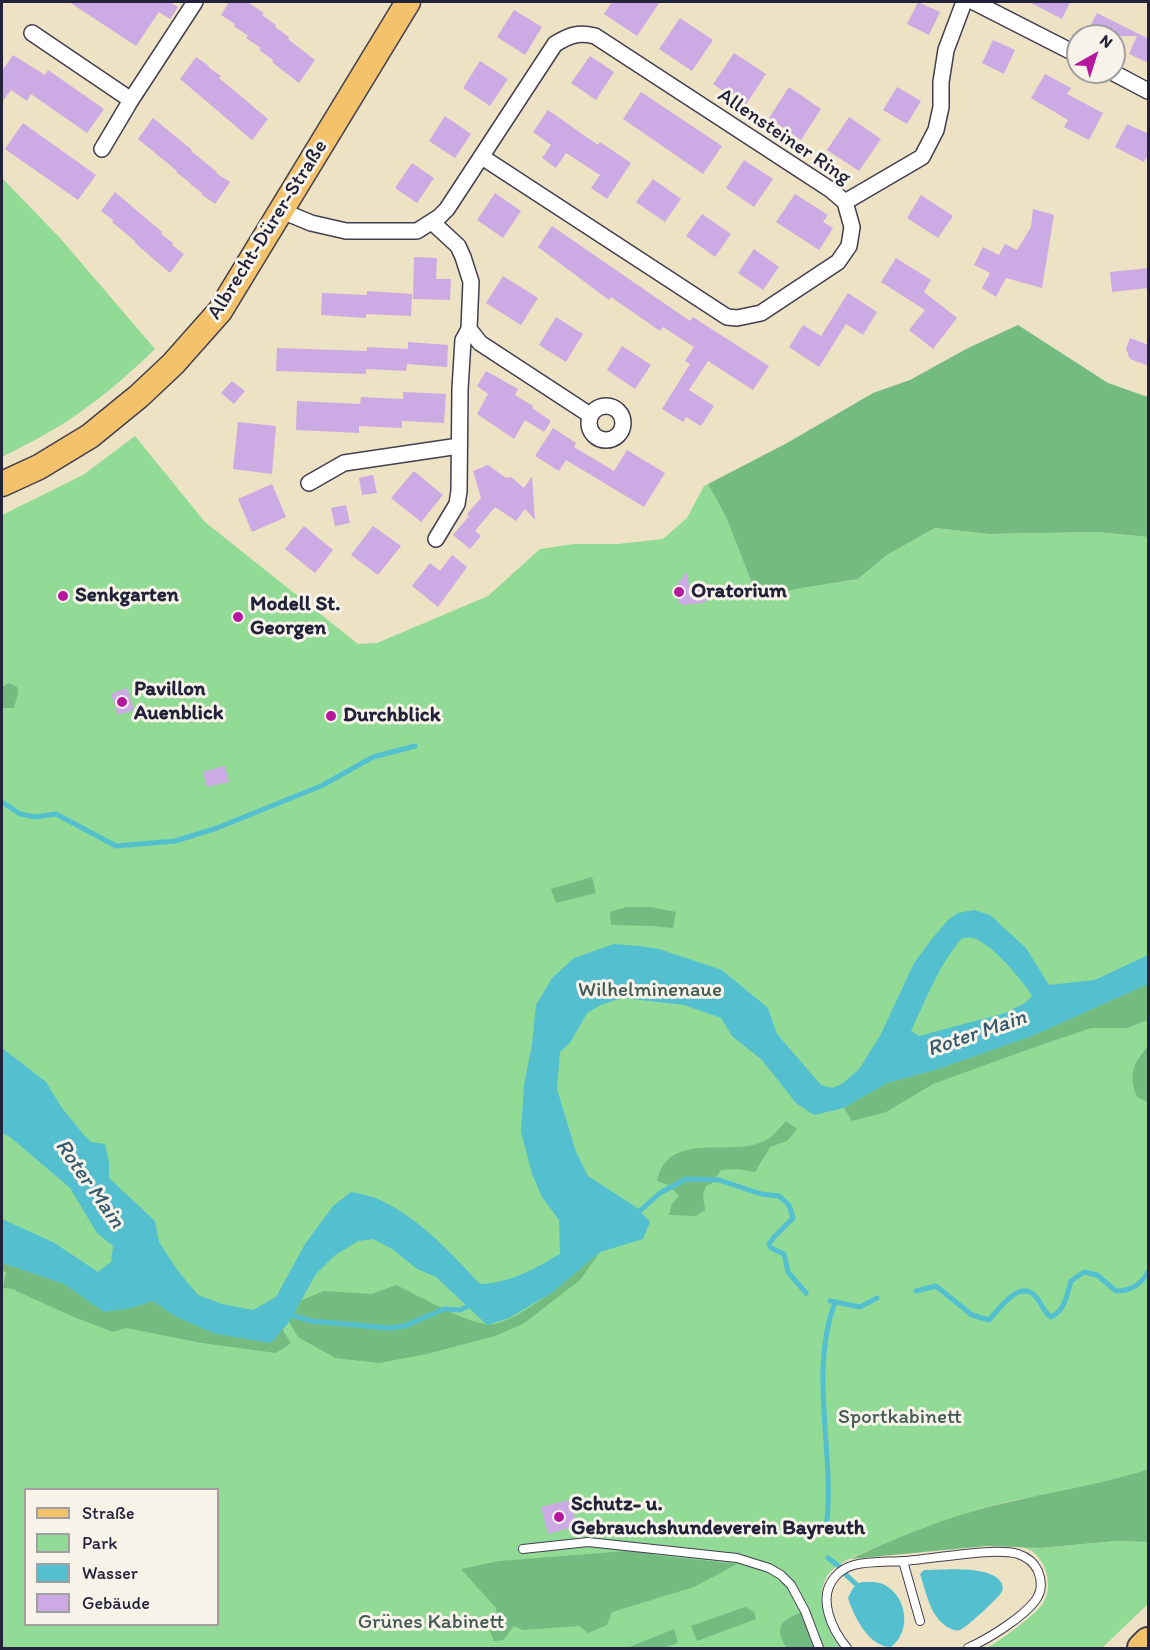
<!DOCTYPE html>
<html>
<head>
<meta charset="utf-8">
<style>
	body { margin:0 }
	#map { position:relative; width:1150px; height:1650px; overflow:hidden; background:#eee2c4; font-family:Itim,sans-serif }
	canvas { display:block }
	.frame { position:absolute; inset:0; border:3px solid #22223b; pointer-events:none }
	.legend { position:absolute; left:24px; top:1488px; width:195px; height:138px; box-sizing:border-box; background:#f7f3e8; border:2px solid #a29fa3; margin:0; padding:8px 10px; list-style:none; font-size:18px; color:#22223b }
	.legend li { display:flex; align-items:center; gap:12px; height:30px }
	.legend b { width:30px; border:2px solid #a29fa3 }
	.north { position:absolute; left:1066px; top:24px; width:60px; height:60px; box-sizing:border-box; background:#f7f3e8; border:2px solid #a29fa3; border-radius:50%; rotate:39deg; font-size:16px; font-weight:700; line-height:24px; text-align:center; color:#22223b }
	.north::after { content:''; display:block; margin:auto; width:21px; height:27px; background:#b5179e; clip-path:polygon(50% 0,100% 100%,50% 72%,0 100%) }
</style>
</head>
<body>
<div id="map">
<canvas width="1150" height="1650"></canvas>
<div class="frame"></div>
<ul class="legend">
<li><b style="height:8px;background:#f3c26a"></b>Straße</li>
<li><b style="height:16px;background:#91db97"></b>Park</li>
<li><b style="height:16px;background:#54bfcf"></b>Wasser</li>
<li><b style="height:16px;background:#ccaae3"></b>Gebäude</li>
</ul>
<div class="north">N</div>
</div>
<script>
const c = document.querySelector('canvas').getContext('2d');
c.lineJoin = 'round';
function fill(path, color) {
  c.fillStyle = color;
  c.fill(path, 'evenodd');
}
function stroke(path, color, width, dash) {
  c.strokeStyle = color;
  c.lineWidth = width;
  c.lineCap = dash ? 'butt' : 'round';
  c.setLineDash(dash || []);
  c.stroke(path);
}
function write(font, color, halo, rows, align = 'center') {
  c.font = font + ' Itim,sans-serif';
  c.lineWidth = 6;
  c.setLineDash([]);
  c.textBaseline = 'middle';
  c.strokeStyle = halo;
  c.fillStyle = color;
  for (const [text, x, y, turn = 0] of rows) {
    c.save();
    c.translate(x, y);
    c.rotate((+turn || 0) * Math.PI / 180);
    c.textAlign = isNaN(turn) ? turn : align;
    if (halo) c.strokeText(text, 0, 0);
    c.fillText(text, 0, 0);
    c.restore();
  }
}
fill(new Path2D(`
	M2 178 60 238 155 349C132 371 109 392 83 410 58 429 29 443 2 457Z
	M135 436 205 522 358 644 377 643 488 596 540 549 574 544H618L663 539 687 518 704 486 708 484 726 517 758 599 795 589 858 579 887 555 935 528 989 534 1097 532 1148 537V1469C1116 1480 1081 1489 1047 1495 1035 1497 1023 1498 1011 1501 965 1512 922 1528 878 1547 861 1554 833 1562 825 1580 815 1601 828 1631 840 1648H823L809 1610 802 1612 815 1648H2V515L83 475ZM26 1490H218V1624H26Z
	M1116 1541 1148 1542V1604L1102 1648H986C999 1642 1032 1617 1041 1606 1054 1590 1048 1563 1032 1551 1029 1549 1023 1548 1020 1546L1041 1548Z`), '#91db97');
fill(new Path2D(`
	M1018 325 1108 383 1148 397V537L1097 532 989 534 935 528 887 555 858 579 796 589 758 599 726 517 708 484 787 443 873 393 910 380 968 348Z
	M9 683 17 687 18 693 14 708H2V687Z
	M592 877 596 893 556 903 551 889Z
	M626 907H651L676 912 673 928 653 926 611 925 610 912Z
	M1148 984V1020L1127 1028H1091L1035 1047 933 1084 886 1112 852 1121 844 1108 887 1083 935 1070 1032 1036Z
	M1148 1046V1102L1137 1097C1128 1074 1133 1064 1148 1046Z
	M786 1121 797 1129 787 1141 770 1147 755 1172 737 1169 721 1170 712 1183 706 1186 703 1194 705 1210 696 1216 669 1215 672 1204 679 1196 668 1185 657 1181C668 1130 729 1157 762 1142 772 1138 779 1129 786 1121Z
	M600 1252 580 1280 523 1324 495 1336 427 1354 379 1363 335 1358 298 1337 289 1322 302 1300 324 1291 372 1294 396 1285C424 1298 456 1318 485 1324 512 1330 579 1270 600 1252Z
	M2 1263 64 1284 104 1312 131 1308 153 1301 176 1317 271 1343 282 1329 291 1343 276 1353 202 1343 126 1328 113 1332 74 1317 12 1289 3 1288 6 1272 2 1271Z
	M1148 1469V1542L1116 1541 1041 1548 987 1546 850 1559C891 1541 931 1523 974 1511 1032 1494 1092 1488 1148 1469Z
	M652 1549 654 1555 737 1564 694 1587 612 1612 607 1625 588 1633 579 1626 523 1630 514 1626 503 1640 494 1641 489 1629 498 1622 496 1608 461 1569 499 1561Z
	M745 1607 754 1612 756 1619 697 1641 691 1626Z
	M802 1612 815 1648H787C773 1627 781 1620 802 1612Z
	M674 1629 678 1643 663 1648H627Z`), '#74bb80');
fill(new Path2D(`
	M974 910 990 915 1026 948 1049 985 1095 980 1148 955V984L1032 1036 935 1070 887 1083 844 1108 814 1115 796 1103 762 1060 732 1036 721 1018 684 1005 622 998 601 1005 587 1013 570 1043 560 1052 557 1089 576 1152 588 1176 636 1207 650 1222 643 1239 600 1252 553 1292 509 1318 487 1325 436 1277 417 1269 392 1249 373 1239 358 1241 334 1256 316 1274 289 1322 271 1343 216 1334 176 1317 153 1301 131 1308 104 1312 64 1284 2 1263V1219L53 1242 98 1272 111 1262 113 1246 97 1233 70 1188 10 1137 2 1133V1048L46 1082 62 1108 84 1135 91 1142 105 1144 109 1162V1178L155 1221 159 1242 178 1271 198 1295 222 1304 253 1310 276 1297 305 1244 333 1206 351 1192C361 1194 373 1196 382 1201 421 1220 451 1253 480 1284 511 1283 534 1269 560 1254L559 1220 542 1197 532 1174 521 1132 524 1085 532 1044 536 1005 552 978 574 958 614 944 640 946 659 949 722 970 768 1008 777 1034 821 1085 832 1088 842 1084 859 1069 880 1036 914 963 931 940 948 920 958 913ZM962 938C967 938 972 937 976 939 994 947 1021 978 1032 996L1025 1003 1005 1013 919 1036 911 1031C927 998 938 966 962 938Z
	M924 1570C942 1570 993 1564 1002 1584 1003 1588 1003 1590 1001 1593 997 1599 966 1628 960 1630 956 1631 954 1630 951 1629 930 1619 927 1594 920 1574Z
	M861 1582C869 1582 878 1581 885 1585 908 1598 911 1632 891 1647 869 1647 854 1617 848 1598L853 1588Z`), '#54bfcf');
stroke(new Path2D(`
	M2 802 20 814 35 817 56 814 116 846 175 841 217 828 321 786 373 757 415 746
	M634 1216 660 1193 686 1179 719 1180 761 1194 779 1196 789 1205 793 1218 774 1237 769 1244 771 1248 784 1254 788 1272 806 1293
	M916 1291 936 1286 972 1315 989 1320C998 1310 1019 1280 1034 1295 1042 1302 1042 1311 1051 1317 1065 1311 1067 1294 1071 1281L1084 1272 1097 1275 1116 1291C1131 1291 1141 1285 1148 1272
	M830 1301 860 1307 877 1298
	M288 1314 311 1321 388 1328 405 1326 444 1309 460 1310 473 1304
	M826 1529C836 1454 808 1374 835 1302
	M828 1558 840 1567
	M845 1574 857 1585`), '#54bfcf', 5);
fill(new Path2D(`
	M69 2H170L178 7 170 19 159 12 136 46Z
	M229 2H247L264 13 262 15 276 25 275 27 289 37 288 39 315 60 299 83 272 62 273 60 259 50 261 48 246 38 248 36 234 26 235 24 221 15Z
	M612 2H660L637 36 604 14Z
	M918 2 940 12 929 35 907 24Z
	M1029 2H1070L1062 19Z
	M514 10 542 27 525 55 497 37Z
	M1097 13 1149 39V63L1129 54 1137 36H1085Z
	M680 18 713 40 692 71 659 49Z
	M993 40 1015 50 1004 74 982 63Z
	M734 53 766 74 745 106 713 84Z
	M13 55 45 75 48 70 104 109 87 133 31 94 27 101 11 90 2 102V71Z
	M590 56 614 72 596 100 571 83Z
	M196 57 209 66 208 67 221 76 219 78 268 119 252 140 180 79Z
	M480 61 508 79 490 106 463 88Z
	M1045 74 1071 88 1067 94 1103 113 1089 140 1064 127 1068 120 1031 98Z
	M789 87 821 109 801 140 769 118Z
	M897 87 921 101 907 124 883 110Z
	M641 92 722 146 703 174 623 119Z
	M548 110 598 145 600 142 631 163 607 199 591 188 600 175 566 153 556 168 542 158 551 145 533 132Z
	M445 116 471 134 455 158 429 141Z
	M849 117 881 139 859 171 827 150Z
	M153 118 192 150 191 151 217 172 216 173 230 182 215 204 201 194 202 193 189 183V182L176 172 177 171 138 139Z
	M23 123 96 175 78 200 5 149Z
	M1127 124 1149 134V153L1144 162 1115 147Z
	M744 160 773 179 754 207 726 188Z
	M412 163 434 178 417 203 395 188Z
	M653 179 681 199 665 222 636 202Z
	M115 192 162 232 161 234 173 243 172 245 184 254 170 273 135 243 136 242 112 222 113 220 101 211Z
	M495 193 521 211 503 238 477 220Z
	M795 194 828 215 823 222 833 228 819 250 776 222Z
	M921 195 953 216 938 238 907 218Z
	M1033 209 1054 215 1042 288 1006 278 996 297 982 288 990 273 974 265 983 247 999 255 1005 244 1017 250 1031 227Z
	M702 214 731 234 715 257 686 236Z
	M552 226 690 321 693 317 769 366 753 390 708 361 689 390 714 406 701 426 686 417 683 422 662 409 690 364 685 361 694 347 663 327 660 331 611 297 609 300 538 247Z
	M754 249 779 267 763 290 738 273Z
	M414 257 437 258 436 279H451L450 300 413 299Z
	M896 258 931 280 924 292 957 318 933 349 909 330 925 310 881 282Z
	M1149 268V288L1112 292 1110 272Z
	M503 276 538 298 521 325 486 303Z
	M367 291 412 294 411 316 366 314V318L321 315 322 293 367 295Z
	M848 293 877 312 863 335 846 324 819 367 789 347 803 325 821 336Z
	M556 317 583 334 566 362 539 345Z
	M1130 338 1149 345V366L1130 359 1126 349Z
	M408 342 448 345 447 367 407 364 406 371 366 369V374L276 371 277 348 367 351V347L408 349Z
	M622 346 651 365 635 389 607 370Z
	M486 371 518 389 515 395 533 406 532 408 551 421 544 432 525 420 514 439 477 414 488 394 477 386Z
	M232 381 245 391 234 404 221 393Z
	M403 392 446 394 444 423 402 421V428L359 426V433L296 430 297 401 360 404 361 397 403 399Z
	M238 422 276 426 272 474 233 469Z
	M553 428 576 443 574 447 614 471 627 450 665 473 644 507 566 460 559 471 535 456Z
	M488 465 506 478 511 477 524 488 532 476 535 520 525 509 516 521 495 507 475 531 481 536 470 549 453 535 469 516 467 514 481 498 473 471Z
	M414 471 443 495 421 522 391 498Z
	M373 475 377 493 362 495 359 478Z
	M272 484 286 517 252 532 238 499Z
	M346 505 350 523 335 526 331 508Z
	M304 526 333 550 315 573 285 549Z
	M373 526 401 546 378 575 351 555Z
	M452 555 467 567 438 607 412 586 430 563 440 571Z
	M687 572 689 587 718 593 703 603 682 605 674 595 675 587Z
	M127 688 134 710 118 715 111 694Z
	M225 766 229 782 207 787 203 772Z
	M570 1500 577 1526 548 1534 541 1507Z`), '#ccaae3');
const lane = new Path2D(`
	M523 1549 588 1542 737 1558 769 1568 781 1575 791 1585 805 1611 819 1648
	M903 1561 920 1621
	M847 1648C833 1631 816 1598 835 1577 839 1572 847 1567 854 1565 869 1561 888 1562 904 1561 933 1559 993 1547 1018 1554 1027 1557 1034 1562 1038 1571 1042 1581 1042 1592 1035 1601 1022 1618 988 1639 968 1648`);
const street = new Path2D(`
	M974 2 1078 55
	M32 33 131 100
	M1112 72 1148 91
	M102 149 131 100 195 2
	M845 202 922 157 936 130 941 107V82L946 50 964 2
	M282 211 311 223 346 231H417L439 217 447 209 555 44C570 35 578 32 595 36L831 190 845 202 852 227 849 246 838 262 761 313 737 318 727 317 482 157
	M432 222 458 246 463 257 471 282 469 329 463 340 460 389 459 491 457 504 436 539
	M469 329 480 343 590 415
	M589 423a17 17 0 1 1 34 0a17 17 0 1 1-34 0Z
	M309 483 344 463 459 446`);
const primary = new Path2D(`
	M2 484 39 467 90 436 139 396 173 364 220 311 408 2`);
const highway = new Path2D(`
	M1142 1648 1148 1642`);
stroke(lane, '#413f50', 10);
stroke(street, '#413f50', 18);
stroke(primary, '#413f50', 27);
stroke(highway, '#413f50', 32);
stroke(lane, '#fff', 8);
stroke(street, '#fff', 15);
stroke(primary, '#f3c26a', 24);
stroke(highway, '#f3c26a', 28);
for (const [x, y, r, color] of [
	[679,592,6,"#b5179e"],
	[63,596,6,"#b5179e"],
	[238,617,6,"#b5179e"],
	[122,702,6,"#b5179e"],
	[331,716,6,"#b5179e"],
	[559,1517,6,"#b5179e"]
]) {
  const dot = new Path2D();
  dot.arc(x, y, r, 0, 2 * Math.PI);
  c.fillStyle = color;
  c.fill(dot);
  stroke(dot, '#f7f3e8', 2);
}
write('21px', '#22223b', '#f7f3e8', [
	["Allensteiner Ring",784,137,34],
	["Albrecht-Dürer-Straße",268,230,-58]
]);
write('bold 21px', '#22223b', '#f7f3e8', [
	["Oratorium",691,592],
	["Senkgarten",75,596],
	["Modell St.",250,605],
	["Georgen",250,629],
	["Pavillon",134,690],
	["Auenblick",134,714],
	["Durchblick",343,716],
	["Schutz- u.",571,1505],
	["Gebrauchshundeverein Bayreuth",571,1529]
], 'left');
write('21px', '#435a57', '#f7f3e8', [
	["Wilhelminenaue",650,991],
	["Sportkabinett",900,1418],
	["Grünes Kabinett",431,1623]
]);
write('italic 22px', '#34596f', '#f7f3e8', [
	["Roter Main",977,1034,-19],
	["Roter Main",89,1184,55]
]);
</script>
</body>
</html>
